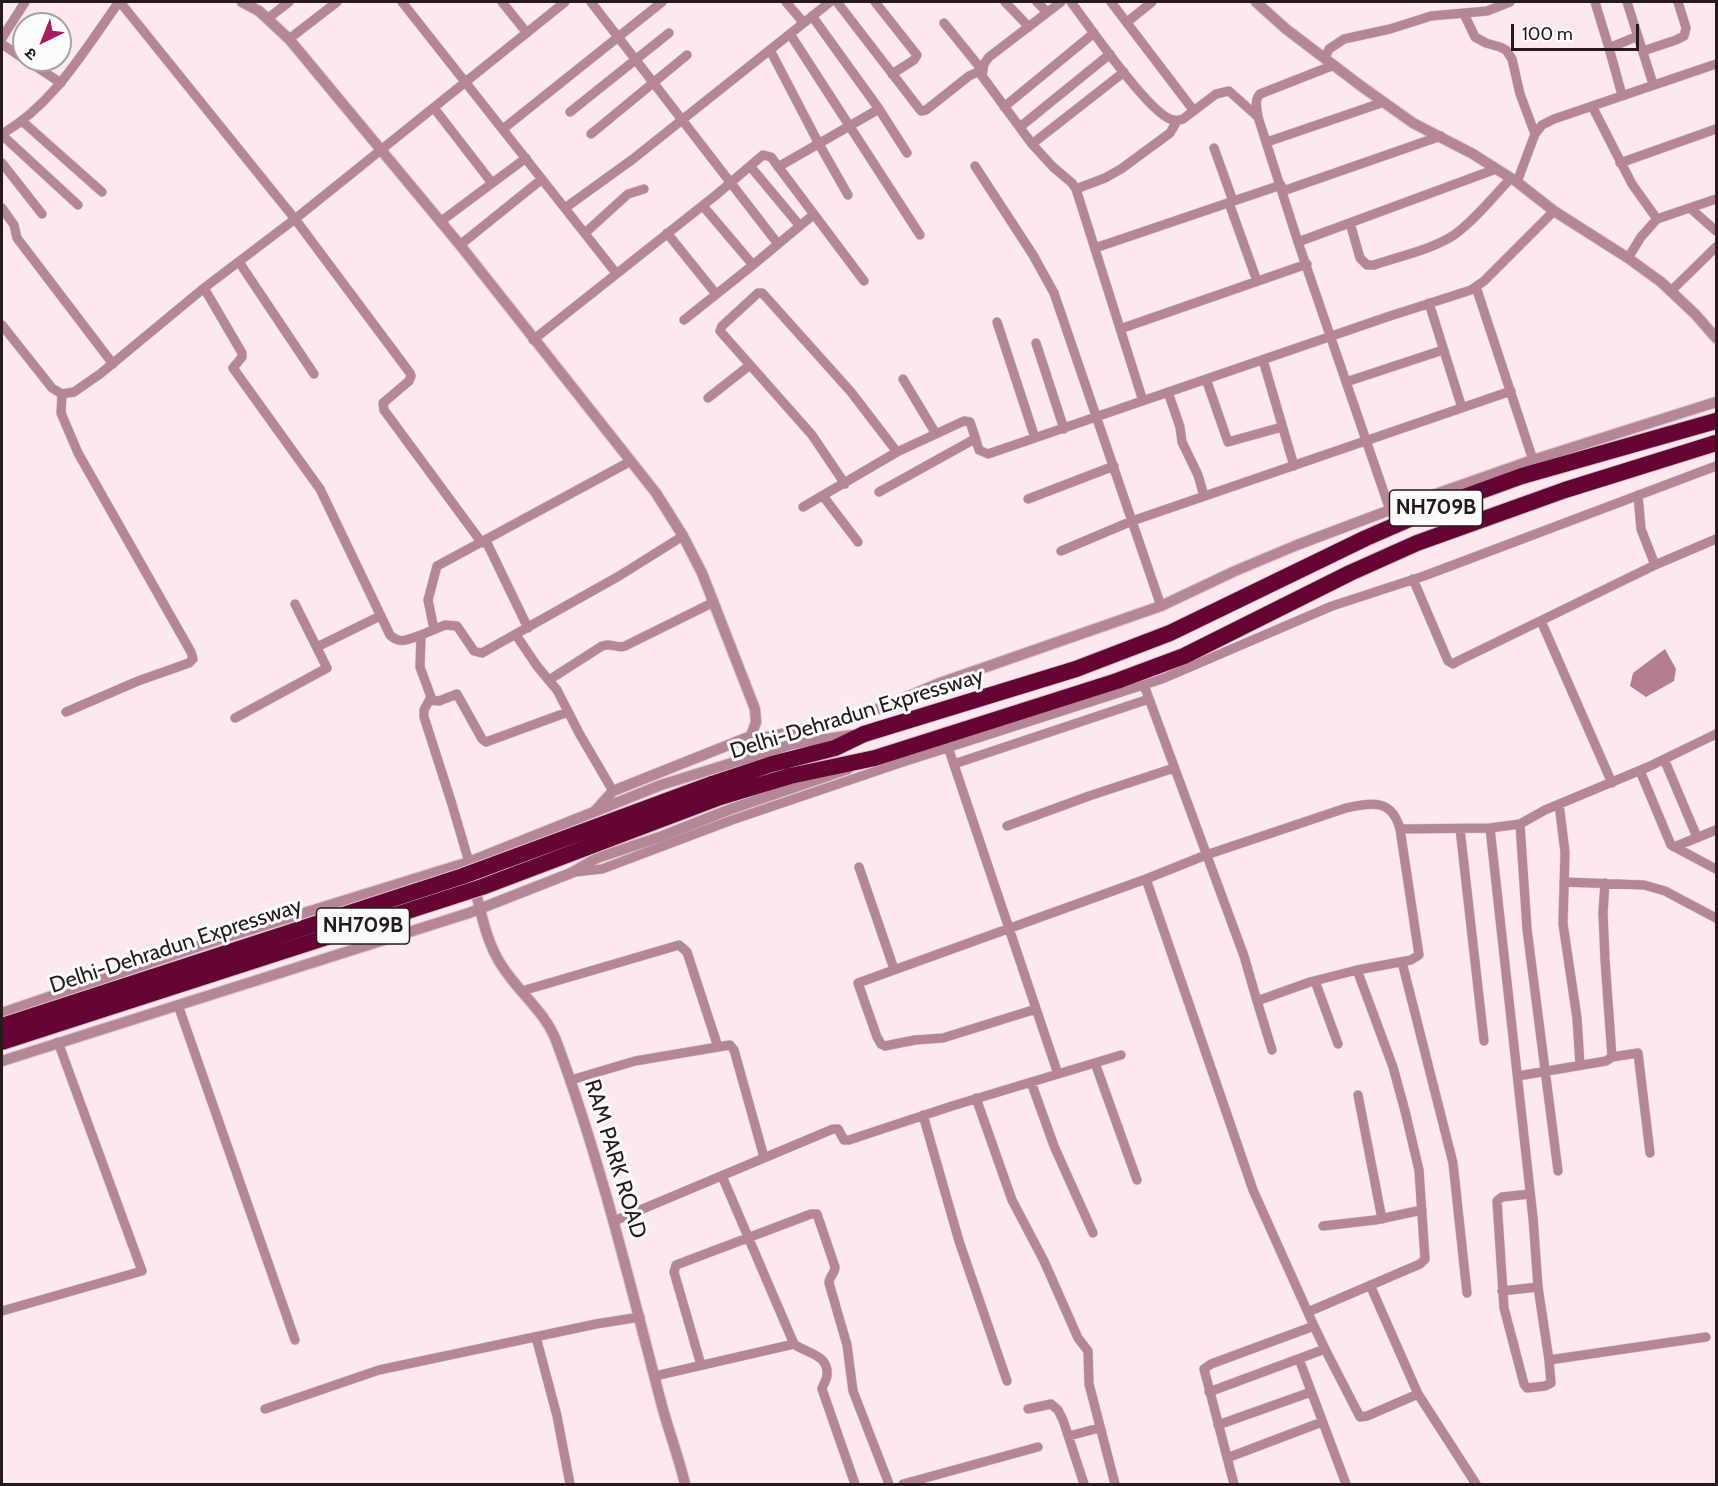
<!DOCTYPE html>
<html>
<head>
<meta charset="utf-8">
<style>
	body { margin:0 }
	#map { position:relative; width:1718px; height:1486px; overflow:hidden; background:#fde8ee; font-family:Cabin,"Noto Sans Devanagari",sans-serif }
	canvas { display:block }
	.frame { position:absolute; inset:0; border:3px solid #261a1e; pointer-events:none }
	.north { position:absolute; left:12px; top:12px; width:60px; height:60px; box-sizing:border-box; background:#fbfbfb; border:2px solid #a6a1a3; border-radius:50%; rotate:223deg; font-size:16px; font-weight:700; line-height:24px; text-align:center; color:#261a1e }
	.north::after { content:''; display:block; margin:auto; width:21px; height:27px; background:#a81d60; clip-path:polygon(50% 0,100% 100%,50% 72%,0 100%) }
	.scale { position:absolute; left:1511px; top:24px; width:128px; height:27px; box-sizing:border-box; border:3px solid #261a1e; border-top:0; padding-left:8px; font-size:18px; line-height:21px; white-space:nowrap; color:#261a1e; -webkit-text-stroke:4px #fbfbfb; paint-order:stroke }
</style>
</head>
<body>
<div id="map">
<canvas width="1718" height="1486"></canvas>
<div class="frame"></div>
<div class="north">उ</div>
<div class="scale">100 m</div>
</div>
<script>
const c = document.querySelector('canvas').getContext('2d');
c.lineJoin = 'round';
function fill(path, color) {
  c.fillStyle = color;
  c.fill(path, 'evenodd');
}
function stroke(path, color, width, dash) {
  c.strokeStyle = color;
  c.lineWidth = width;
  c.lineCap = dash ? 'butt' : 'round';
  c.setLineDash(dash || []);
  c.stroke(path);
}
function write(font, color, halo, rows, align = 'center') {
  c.font = font + ' Cabin,sans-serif';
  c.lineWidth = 6;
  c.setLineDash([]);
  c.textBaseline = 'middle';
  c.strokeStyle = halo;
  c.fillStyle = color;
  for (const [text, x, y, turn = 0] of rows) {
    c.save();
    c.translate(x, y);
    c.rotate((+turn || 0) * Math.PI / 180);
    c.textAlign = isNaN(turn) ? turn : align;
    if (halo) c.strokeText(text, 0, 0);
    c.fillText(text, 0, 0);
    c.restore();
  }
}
fill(new Path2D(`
	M1665 649 1676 669 1674 681 1646 697 1630 686 1633 673Z`), '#b57e90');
const minor = new Path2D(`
	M120 2 295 219 410 373 411 376 409 381 383 403 384 410 482 543
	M402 2 616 273
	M502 2 527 33
	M591 2 778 244
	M786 2 803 22
	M837 2 921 111 926 110 969 76 982 70 944 23
	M875 2 917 55 914 60 892 74
	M1005 2 1029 27
	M1037 2 1047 12
	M1061 2 989 57 984 64 982 76 1032 144 1053 167 1072 183 1076 189 1143 401
	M1071 2C1089 26 1146 109 1170 119 1175 121 1178 121 1183 119L1216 94 1229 91 1258 117
	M1111 2 1194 111
	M1595 2 1609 48
	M1627 2 1653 84
	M1464 14 1475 37 1486 43 1500 47 1506 50 1512 59 1520 94 1535 134
	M267 19 289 2
	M1127 22 1152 2
	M790 34 920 235
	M2 38 25 2
	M289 39 337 2
	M2 44 24 59
	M770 50 819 144 848 195
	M1643 51 1676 40 1684 36 1686 28 1678 2
	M1325 58 1329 49 1344 39 1390 29 1431 16 1487 11 1510 2
	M26 60 61 83
	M1334 65 1260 94C1254 101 1257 108 1258 117L1298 242 1390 510
	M1622 95 1609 48 1638 36
	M1592 106 1632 184 1657 219
	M1004 107 1094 33
	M434 108 492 183
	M879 109 907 153
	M570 112 669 33
	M22 121 102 192
	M1020 127 1110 54
	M503 129 662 2
	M2 134C55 103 84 50 119 2
	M591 134 687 55
	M2 135 78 205
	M1267 142 1384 102
	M1032 144 1124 72
	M1214 148 1233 201
	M2 163 42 214
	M1620 163 1716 129
	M750 166 800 226
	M975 166 1033 255 1054 293 1161 606
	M778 167 879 109 812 16
	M1517 182 1535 134 1542 125 1554 119 1716 64
	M1076 189 1105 178 1121 169 1170 133 1177 121
	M1283 191 1441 136
	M1229 203 1257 281
	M703 206 753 265
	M2 208 14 225 17 238 113 364
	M565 208 633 159 830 2
	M1690 208 1716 231
	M440 222 526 158
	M1350 223 1360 258 1367 265H1374C1400 256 1431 250 1454 235 1475 220 1493 197 1511 178
	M585 233 628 194 644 189
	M667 233 716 294
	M1298 242 1496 169
	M460 245 542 179
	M1095 248 1281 185
	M1628 258 1641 237 1657 219 1716 199
	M239 262 314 374
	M1476 287 1533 460
	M204 288 242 353V357L233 368 320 489 390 635C400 645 409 639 421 635L420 667 431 697 424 710V717L451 801 469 862
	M1671 291 1716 247
	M1429 303 1462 408
	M684 320 753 265 813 215
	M997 322 1035 438
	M2 325 52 388 62 394 74 392 100 374 204 288 295 219 565 2
	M1120 329 1307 264
	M533 340 716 195 763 155 771 157 864 281
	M1036 343 1064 429
	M1263 360 1294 466
	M903 379 936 434
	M1206 379 1228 442 1282 427
	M1346 382 1443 350
	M1168 392 1180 427 1182 442 1198 475 1204 496
	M62 394 61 413 78 453 191 652 193 659 189 663 138 681 66 712
	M708 398 750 365
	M845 484 812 435 720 331 722 326 758 293H762L765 296 851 392 897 452
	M879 492 971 441 976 440 979 450 988 454 1387 317 1471 290 1484 281 1554 211
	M823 496 858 542
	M1028 499 1114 466
	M803 507 897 452 964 421 970 422 976 440
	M486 541 528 628
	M1061 551 1132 521 1511 391
	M1655 565 1716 539
	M1413 579 1448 661 1453 664 1456 662 1655 565 1641 529 1638 495
	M1541 621 1612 783
	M434 629 428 600 437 566 631 461
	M421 635 445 625 457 626 474 651 482 653 619 576 683 536
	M516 635 537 666 557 690 579 733 613 791
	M317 647 380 616
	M549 680 602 646C611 642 616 649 625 646L714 602
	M1144 685 1244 956 1257 1001 1310 982 1357 970 1393 1067 1405 1111 1419 1170 1425 1259 1420 1264 1308 1312
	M430 700 439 701 457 694 482 739 486 742 568 712
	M235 718 327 668 295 604
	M948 747 1058 1074
	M1664 759 1697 837
	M954 764 1149 699
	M1640 771 1671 845 1716 869
	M1559 804 1565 852 1563 924 1577 1018 1580 1065
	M1520 824 1527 929 1558 1171
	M1007 826 1089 796 1174 768
	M1400 829 1490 828
	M1460 829 1484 1041
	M1674 847 1716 830
	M859 867 894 969
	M575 872 602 869 732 820 900 763 1162 679 1332 606 1424 576 1716 466
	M1146 879 1253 1190 1314 1326 1211 1364 1204 1369 1234 1484
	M1564 882 1644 885 1665 891 1716 918
	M1402 962 1453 1163 1467 1293
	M1315 981 1338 1044
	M522 991 679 945 687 952 718 1047
	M1257 1001 1272 1050
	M178 1005 295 1340
	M1036 1009 943 1038 915 1040 885 1046 881 1044 877 1037 858 983 1146 879 1206 855 1346 808C1372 802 1392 799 1400 829L1419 955 1411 960 1357 970
	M1612 1057 1638 1053 1650 1153
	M1095 1063 1137 1180
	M1518 1076 1606 1061 1612 1057 1605 960 1603 913 1605 883
	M571 1080 635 1061 730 1045 734 1050 764 1157
	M1031 1082 1054 1146 1093 1233
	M1358 1095 1382 1219
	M976 1098 1012 1200 1044 1261 1078 1338 1088 1351 1089 1384 1115 1484
	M923 1115 959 1241 1007 1381
	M722 1176 794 1344C805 1353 829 1354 827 1375 827 1380 823 1384 822 1389L855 1484
	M1530 1194 1502 1197 1497 1201 1504 1308 1524 1384 1527 1388 1545 1386 1551 1383 1549 1360
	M614 1221 833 1129H838L844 1140H849L952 1106 1121 1055
	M1323 1226 1375 1220 1422 1210
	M1370 1285 1418 1394 1476 1484
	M1502 1291 1538 1287
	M2 1311 142 1271 58 1042
	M536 1337 557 1416 570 1484
	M1706 1337 1549 1360 1538 1287 1533 1218 1490 828 1520 824 1545 810 1648 767 1716 734
	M1325 1349 1360 1417 1367 1416 1418 1394
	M1299 1359 1346 1484
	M701 1365 674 1272 676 1265 811 1214H817L835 1267C835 1274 829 1276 829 1283L847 1345 853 1391 889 1484
	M655 1376 794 1344
	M1209 1392 1325 1349 1314 1326
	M265 1409 379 1370 596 1324 640 1317
	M1028 1409 1051 1404 1058 1410 1063 1420 1084 1484
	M1218 1425 1311 1392
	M1069 1436 1099 1428
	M1227 1458 1322 1422
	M903 1484 1038 1447`);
const tertiary = new Path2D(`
	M242 2 259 11 289 39 460 245 656 493 683 536 702 573 755 709 756 722 751 736 613 791 594 812
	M1256 2 1286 29 1361 86 1413 123 1473 154 1517 182 1554 211 1628 258 1661 282 1695 314 1716 338
	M751 736 769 737 868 713 937 684 1161 606 1235 571 1297 545 1390 510 1533 460 1716 402
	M474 885C481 912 486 942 502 966 519 993 546 1012 557 1043 601 1162 630 1284 662 1406 669 1432 679 1458 685 1484
	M2 1013 220 939 469 862 661 785 793 744 852 735
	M2 1061 469 913 571 873 597 858 660 837 731 809 848 769`);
const motorway = new Path2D(`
	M712 784 772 764 835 748 864 734 1076 669 1170 633 1366 538 1442 505 1522 476 1716 421
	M720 797 790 776 875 758 1117 681 1184 656 1350 573 1417 543 1565 490 1716 443`);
stroke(minor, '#d6c3c9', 10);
stroke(tertiary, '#d6c3c9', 12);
stroke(motorway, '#d6c3c9', 18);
stroke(minor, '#b58796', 9);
stroke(tertiary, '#b58796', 10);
stroke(motorway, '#660436', 16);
const motorwayBridge = new Path2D(`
	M2 1026 463 876 712 784
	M2 1042 482 887 720 797`);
stroke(motorwayBridge, '#d6c3c9', 18, []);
stroke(motorwayBridge, '#660436', 16);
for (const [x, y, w] of [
	[1436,508,93],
	[363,926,93]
]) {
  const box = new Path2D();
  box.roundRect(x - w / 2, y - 18, w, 36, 4.5);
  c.fillStyle = '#fbfbfb';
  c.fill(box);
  stroke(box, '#261a1e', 1.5);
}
write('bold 21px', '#261a1e', null, [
	["NH709B",1436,508],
	["NH709B",363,926]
]);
write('22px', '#261a1e', '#fbfbfb', [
	["Delhi-Dehradun Expressway",857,714,-17],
	["Delhi-Dehradun Expressway",176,946,-18],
	["RAM PARK ROAD",615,1159,73]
]);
</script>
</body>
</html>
